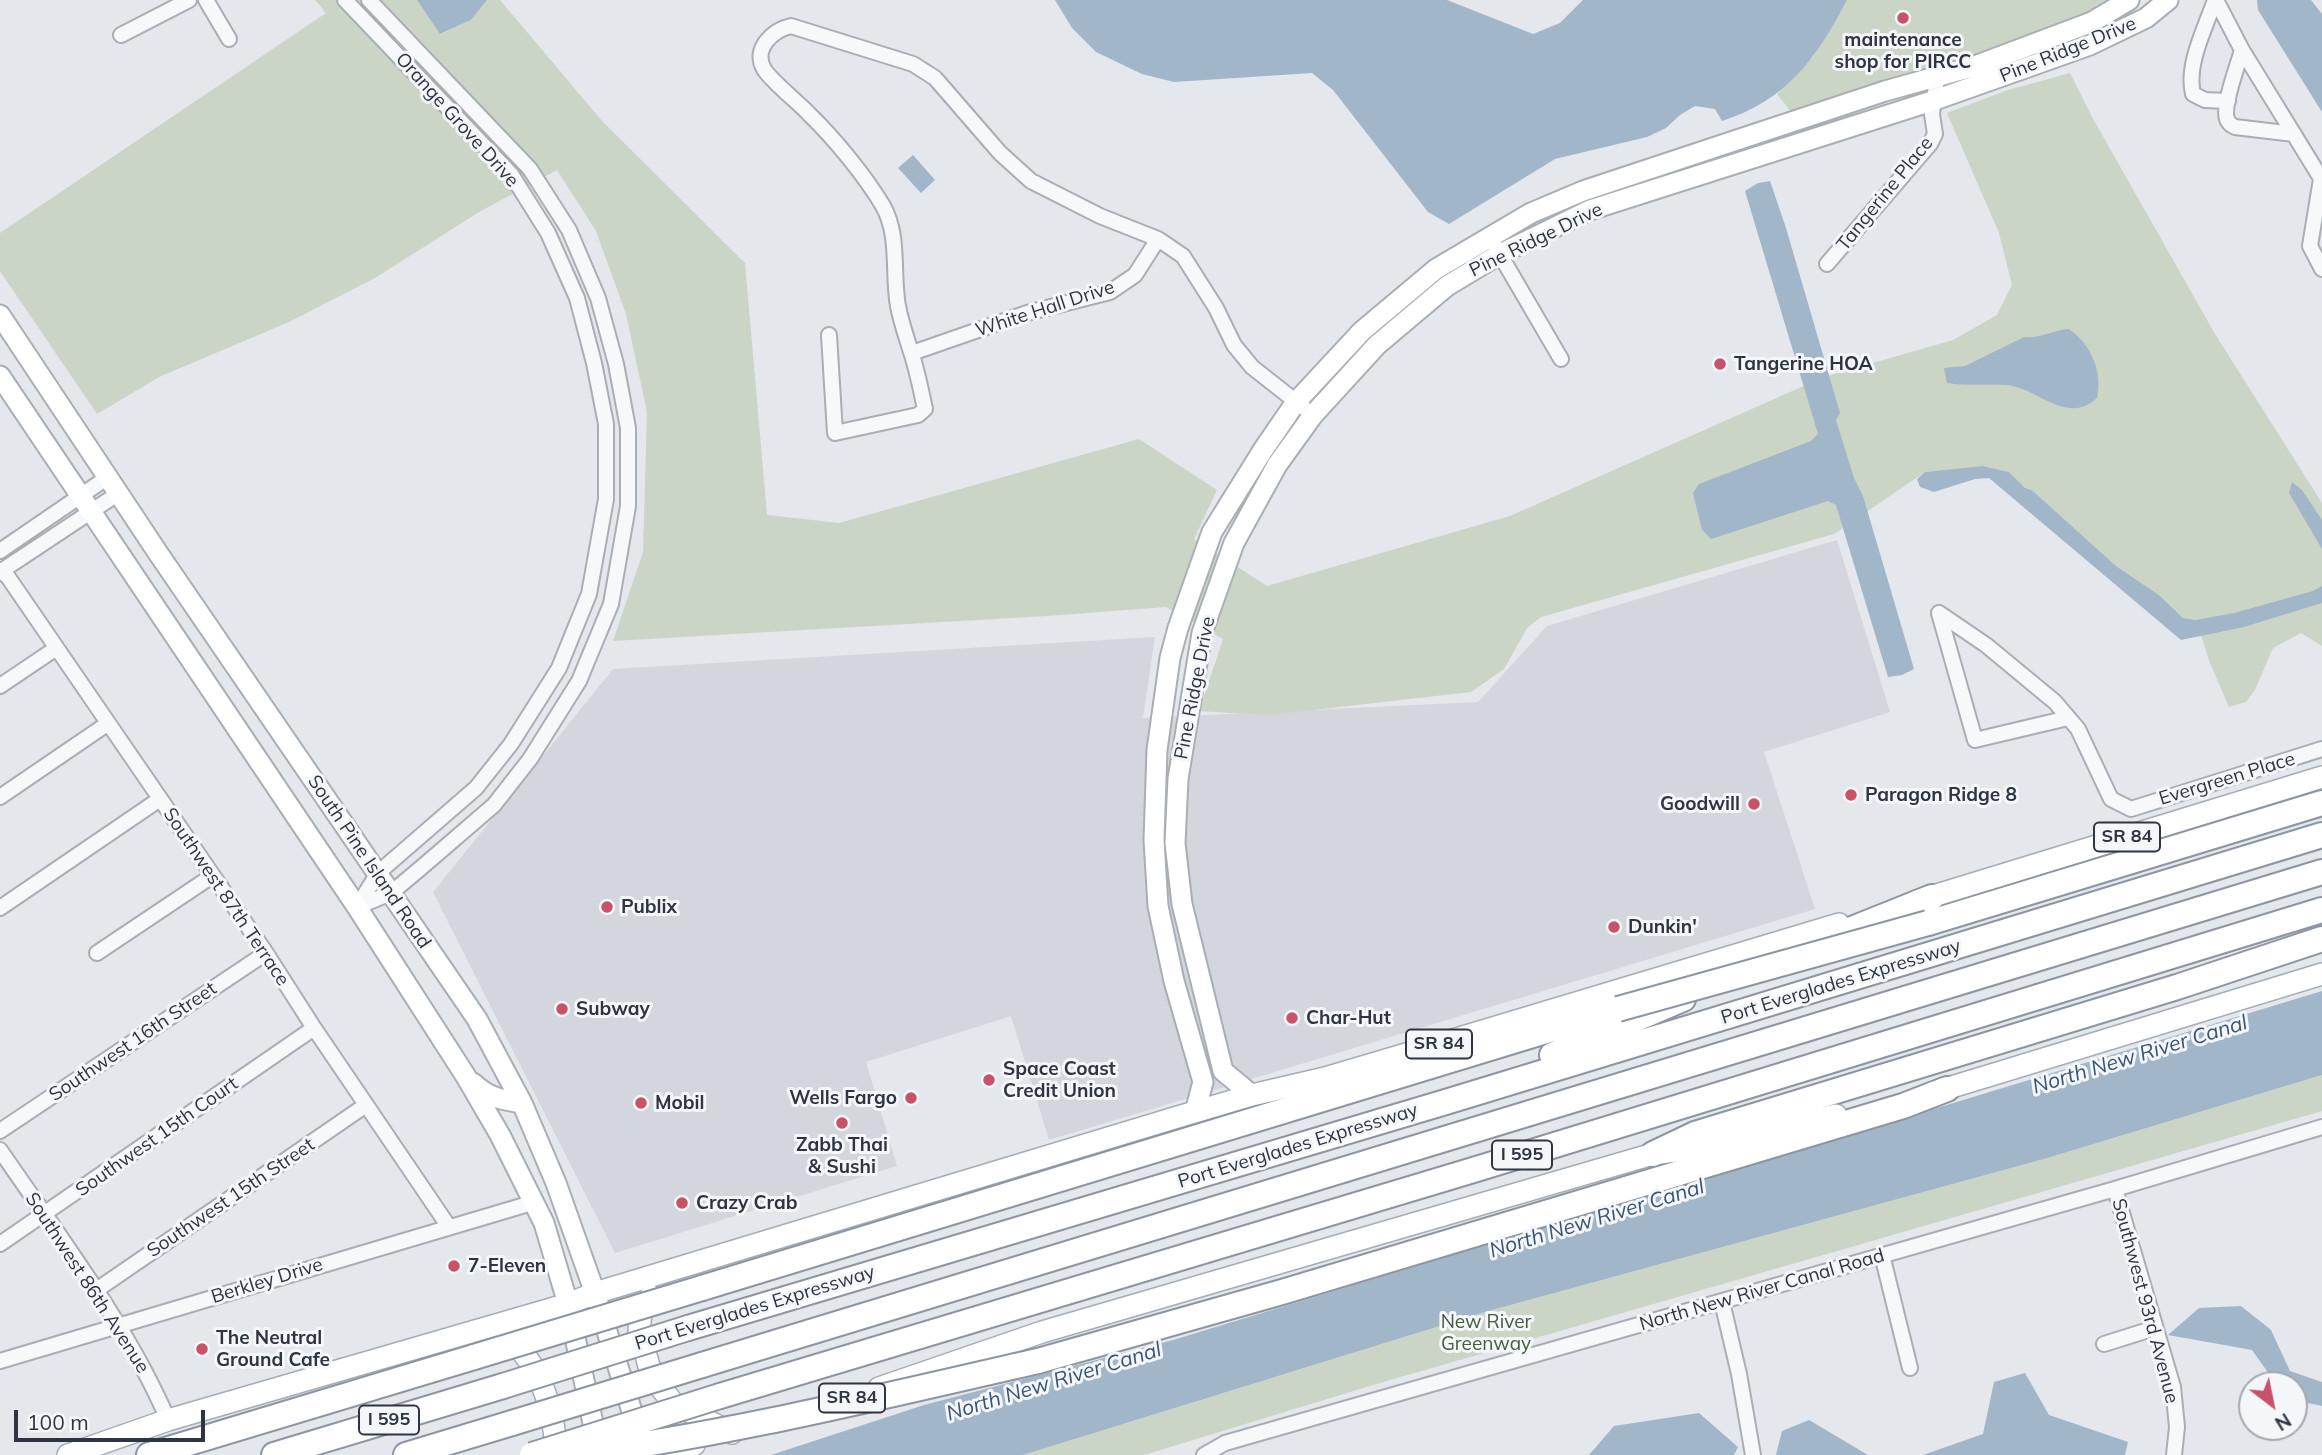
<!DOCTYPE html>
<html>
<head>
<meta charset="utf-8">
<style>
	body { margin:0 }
	#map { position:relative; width:2322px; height:1455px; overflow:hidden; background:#e4e7eb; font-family:Mulish,sans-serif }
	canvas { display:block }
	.north { position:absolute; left:2238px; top:1371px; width:70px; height:70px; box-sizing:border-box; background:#f4f6f9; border:2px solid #a4a9b0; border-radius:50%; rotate:148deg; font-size:19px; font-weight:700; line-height:28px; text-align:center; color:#2d3543 }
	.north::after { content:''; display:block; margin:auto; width:24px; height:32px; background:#c85267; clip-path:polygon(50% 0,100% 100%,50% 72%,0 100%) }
	.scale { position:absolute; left:14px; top:1410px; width:191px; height:32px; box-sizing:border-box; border:4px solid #2d3543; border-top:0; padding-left:9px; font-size:21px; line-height:24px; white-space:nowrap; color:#2d3543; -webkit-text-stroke:5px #f4f6f9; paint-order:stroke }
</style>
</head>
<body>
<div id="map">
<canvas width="2322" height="1455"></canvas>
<div class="north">N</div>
<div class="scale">100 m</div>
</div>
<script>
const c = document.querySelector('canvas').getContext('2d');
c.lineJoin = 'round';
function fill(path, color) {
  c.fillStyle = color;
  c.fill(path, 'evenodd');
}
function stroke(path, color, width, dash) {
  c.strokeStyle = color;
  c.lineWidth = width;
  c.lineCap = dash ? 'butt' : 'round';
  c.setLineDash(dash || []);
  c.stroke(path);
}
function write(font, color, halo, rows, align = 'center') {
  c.font = font + ' Mulish,sans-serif';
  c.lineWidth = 6;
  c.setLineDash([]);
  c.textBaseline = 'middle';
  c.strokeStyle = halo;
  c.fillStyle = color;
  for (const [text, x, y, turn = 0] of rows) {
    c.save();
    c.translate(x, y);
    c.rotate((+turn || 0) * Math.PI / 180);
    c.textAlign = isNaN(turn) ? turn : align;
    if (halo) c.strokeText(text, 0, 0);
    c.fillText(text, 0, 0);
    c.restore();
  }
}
fill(new Path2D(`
	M1837 540 1890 712 1764 752 1815 909 1049 1140 1011 1016 866 1062 897 1166 615 1253 433 892 613 669 1155 637 1143 718 1478 702 1547 626Z`), '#d3d6dd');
fill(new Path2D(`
	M315 0H417L441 34 471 20 487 0H500L603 122 745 263 767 515 839 523 1139 439 1217 490 1194 539 1267 586 1510 516 1824 377 1953 340 1997 315 2012 285 1999 233 1947 113 2005 91 2070 73 2092 117 2215 334 2322 503V646L2301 633 2273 648 2255 690 2246 702 2229 707 2210 663 2196 620 2183 618 2159 595 2116 566 2033 491 1982 466 1925 472 1834 534 1541 617 1527 628 1504 669 1471 692 1269 715 1199 711 1223 639 1166 607 1047 616 613 641 643 552 647 412 626 314 596 231 557 170 479 212 375 278 289 322 159 377 97 414 0 271V233L326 13Z
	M1847 0H2116L2055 29 1793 114 1777 94 1813 57Z
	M2322 1075V1111L1373 1385 1144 1455H1023L1485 1312 2044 1159Z`), '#cad5c6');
fill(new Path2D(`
	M417 0H487L471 20 440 34Z
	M1055 0H1447L1533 34 1560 23 1583 0H1847C1816 59 1787 100 1722 121L1715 109 1695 106 1680 115 1666 128 1647 137 1555 159 1449 224 1428 212 1333 90 1312 73 1174 82 1142 74 1096 52 1072 28Z
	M2257 0H2311L2322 14V112L2258 10Z
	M913 155 935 180 921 193 898 168Z
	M1770 181 1786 228 1840 413 1836 420 1854 478 1863 496 1914 669 1902 675 1888 677 1836 505 1828 501 1711 539 1702 530 1693 493 1699 484 1811 441 1818 434 1745 191 1758 183Z
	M2069 329C2091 344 2103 372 2097 398 2067 426 2038 388 2007 385 1987 384 1967 386 1947 383L1944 368 1965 366 2024 337C2040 339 2053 330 2069 329Z
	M1982 466 2009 472 2024 487 2033 491 2116 566 2159 595 2183 618 2196 620 2234 613 2313 591 2322 586V603L2244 627 2181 640 1989 478 1975 479 1934 492 1920 487 1917 479 1925 472Z
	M2292 482 2302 490 2322 520V549L2289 493Z
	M2322 991V1075L2044 1159 1485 1312 1023 1455H771L924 1405 1173 1340Z
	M2241 1306 2271 1330 2290 1371 2322 1382V1406L2294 1400V1385H2277L2252 1350 2168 1335 2199 1308Z
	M2025 1373 2049 1415 2128 1442 2125 1455H1923L1983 1434 1994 1382Z
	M1699 1413 1738 1447 1734 1455H1589L1614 1426Z
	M1809 1420 1868 1455H1776L1782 1431Z`), '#a2b6c9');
const street = new Path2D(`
	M206 0 229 39
	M345 0 511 174 548 233 577 298 594 363 606 424V499L589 594 559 668 511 744 476 788 378 873 357 907
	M2215 0C2205 29 2186 64 2193 94L2205 100 2228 101
	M2216 0 2242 50 2322 180
	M121 35 189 0
	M2242 50C2238 65 2222 106 2227 119 2228 123 2231 125 2235 127L2294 134
	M2321 179 2310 246 2322 269
	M1158 239 1183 256 1216 308 1234 345 1252 367 1313 415
	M1495 246 1561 359
	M1827 264 1930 144 1935 134 1932 114 1937 78
	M829 335 835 433 918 415 925 409C921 390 917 370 911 352 906 336 901 322 898 306 892 273 900 236 883 206 866 177 834 138 809 114 800 104 769 79 764 69 752 49 773 30 791 26L913 64 935 78 1000 153 1031 181 1100 216 1158 239 1135 275 1110 292 1027 313 912 353
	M0 551 108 477
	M0 570 8 577 266 953 314 1028 449 1227
	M0 572 119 493
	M1939 613 1986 645 2055 702 2078 729 2111 799 2131 809 2322 749
	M1939 613 1975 740 2068 718
	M0 686 55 649
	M0 797 107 724
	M357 907 391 893 422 867 494 805 530 759 579 681 611 604 628 506V428L616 364 598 298 569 230 530 169 369 0
	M0 908 160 799
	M97 953 212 876
	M0 1131 266 953
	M0 1150C58 1235 128 1326 168 1420
	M2115 1189 2173 1387 2177 1427 2174 1455
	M0 1244 314 1028
	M1882 1255 1910 1368
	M95 1291 366 1105
	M1722 1302 1739 1374 1753 1455
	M2104 1344 2155 1328
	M0 1361 535 1202
	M1204 1455 1225 1443 2115 1189 2322 1127`);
const secondary = new Path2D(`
	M0 315 158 553 477 1019 522 1103 556 1183 595 1293 639 1434
	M0 376 357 907 465 1075 500 1135 544 1223 568 1304 598 1447
	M473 1083C488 1098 503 1100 522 1103
	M1252 1095 1223 1071 1182 904 1175 843 1178 779 1202 633 1234 543 1277 465 1313 415 1377 345 1447 286 1500 254 1590 210 1935 100 2090 45 2146 18 2168 0
	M1195 1112 1203 1082 1174 981 1158 906 1154 840 1157 750 1170 658 1178 628 1212 532 1263 450 1296 402 1362 331 1436 269 1531 213 1583 191 1885 91 1975 66 2092 22 2129 0`);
const primary = new Path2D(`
	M1917 901 2322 777
	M1932 1093 2322 974
	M651 1296 641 1313 639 1330 652 1377 674 1404 732 1433
	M507 1334C539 1366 557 1410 555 1455
	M879 1388 1042 1332 1653 1154 1690 1149 1836 1115
	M68 1455 168 1420 568 1304 595 1293 1181 1116 1252 1095 1325 1078 1396 1057 1839 924
	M659 1455 694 1445`);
const highway = new Path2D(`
	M1928 923 2322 803
	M1797 951 1932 897
	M1552 1055 1683 999
	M1653 1154 1695 1134 2177 987 2322 939
	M702 1288 1618 1009
	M688 1328 1449 1101 2322 835
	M1038 1361 1282 1292 1903 1106 1947 1089
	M702 1365 2322 872
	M720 1396 1470 1171 2322 910
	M149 1455 474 1357
	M274 1455 503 1386
	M406 1455 512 1423`);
stroke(street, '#a9aeb5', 18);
stroke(secondary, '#a9aeb5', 23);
stroke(primary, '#a4acb6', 24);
stroke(highway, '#8c95a1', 28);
stroke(street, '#f7f8fa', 14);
stroke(secondary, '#fff', 19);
stroke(primary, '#fff', 21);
stroke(highway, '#fff', 24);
const highwayBridge = new Path2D(`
	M1618 1009 1928 923
	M474 1357 702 1288
	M503 1386 688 1328
	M512 1423 702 1365
	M532 1455 720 1396
	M569 1455C727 1435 883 1396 1038 1361`);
stroke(highwayBridge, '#8c95a1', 28, []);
stroke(highwayBridge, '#fff', 24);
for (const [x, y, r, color] of [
	[1903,18,7,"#c85267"],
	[1720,364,7,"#c85267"],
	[1851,795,7,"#c85267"],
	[1754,804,7,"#c85267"],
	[607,907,7,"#c85267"],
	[1614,927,7,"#c85267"],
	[562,1009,7,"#c85267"],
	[1292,1018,7,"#c85267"],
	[989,1080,7,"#c85267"],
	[911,1098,7,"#c85267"],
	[641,1103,7,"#c85267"],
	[842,1123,7,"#c85267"],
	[682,1203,7,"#c85267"],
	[454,1266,7,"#c85267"],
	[202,1349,7,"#c85267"]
]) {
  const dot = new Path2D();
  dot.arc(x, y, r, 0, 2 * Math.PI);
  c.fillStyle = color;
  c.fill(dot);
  stroke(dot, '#f4f6f9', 2.5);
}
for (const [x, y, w] of [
	[2127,837,66],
	[1439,1044,66],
	[1522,1155,60],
	[852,1398,66],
	[389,1420,60]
]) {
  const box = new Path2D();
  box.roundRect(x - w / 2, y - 14.5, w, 29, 5);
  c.fillStyle = '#f4f6f9';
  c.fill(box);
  stroke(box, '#2d3543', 2);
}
write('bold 18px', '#2d3543', null, [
	["SR 84",2127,837],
	["SR 84",1439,1044],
	["I 595",1522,1155],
	["SR 84",852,1398],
	["I 595",389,1420]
]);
write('bold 19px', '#2d3543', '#f4f6f9', [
	["maintenance",1903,40,"center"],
	["shop for PIRCC",1903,62,"center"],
	["Tangerine HOA",1734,364],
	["Paragon Ridge 8",1865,795],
	["Goodwill",1740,804,"right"],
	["Publix",621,907],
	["Dunkin'",1628,927],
	["Subway",576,1009],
	["Char-Hut",1306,1018],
	["Space Coast",1003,1069],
	["Credit Union",1003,1091],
	["Wells Fargo",897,1098,"right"],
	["Mobil",655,1103],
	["Zabb Thai",842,1145,"center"],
	["& Sushi",842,1167,"center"],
	["Crazy Crab",696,1203],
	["7-Eleven",468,1266],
	["The Neutral",216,1338],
	["Ground Cafe",216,1360]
], 'left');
write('19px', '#2d3543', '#f4f6f9', [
	["Pine Ridge Drive",2068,50,-22],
	["Orange Grove Drive",457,120,48],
	["Tangerine Place",1885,194,-51],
	["Pine Ridge Drive",1536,240,-26],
	["White Hall Drive",1045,309,-18],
	["Pine Ridge Drive",1195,688,-79],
	["Evergreen Place",2227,779,-17],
	["South Pine Island Road",369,862,56],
	["Southwest 87th Terrace",226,897,56],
	["Port Everglades Expressway",1841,982,-17],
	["Southwest 16th Street",133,1042,-34],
	["Southwest 15th Court",157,1137,-35],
	["Port Everglades Expressway",1298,1146,-17],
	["Southwest 15th Street",231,1198,-34],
	["Berkley Drive",267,1281,-17],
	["Southwest 86th Avenue",87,1283,57],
	["North New River Canal Road",1762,1290,-16],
	["Southwest 93rd Avenue",2145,1301,75],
	["Port Everglades Expressway",755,1308,-17]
]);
write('19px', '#425e3b', '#f4f6f9', [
	["New River",1486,1322],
	["Greenway",1486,1344]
]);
write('italic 21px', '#395575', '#f4f6f9', [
	["North New River Canal",2140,1055,-17],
	["North New River Canal",1597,1219,-17],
	["North New River Canal",1054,1382,-17]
]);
</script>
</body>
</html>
